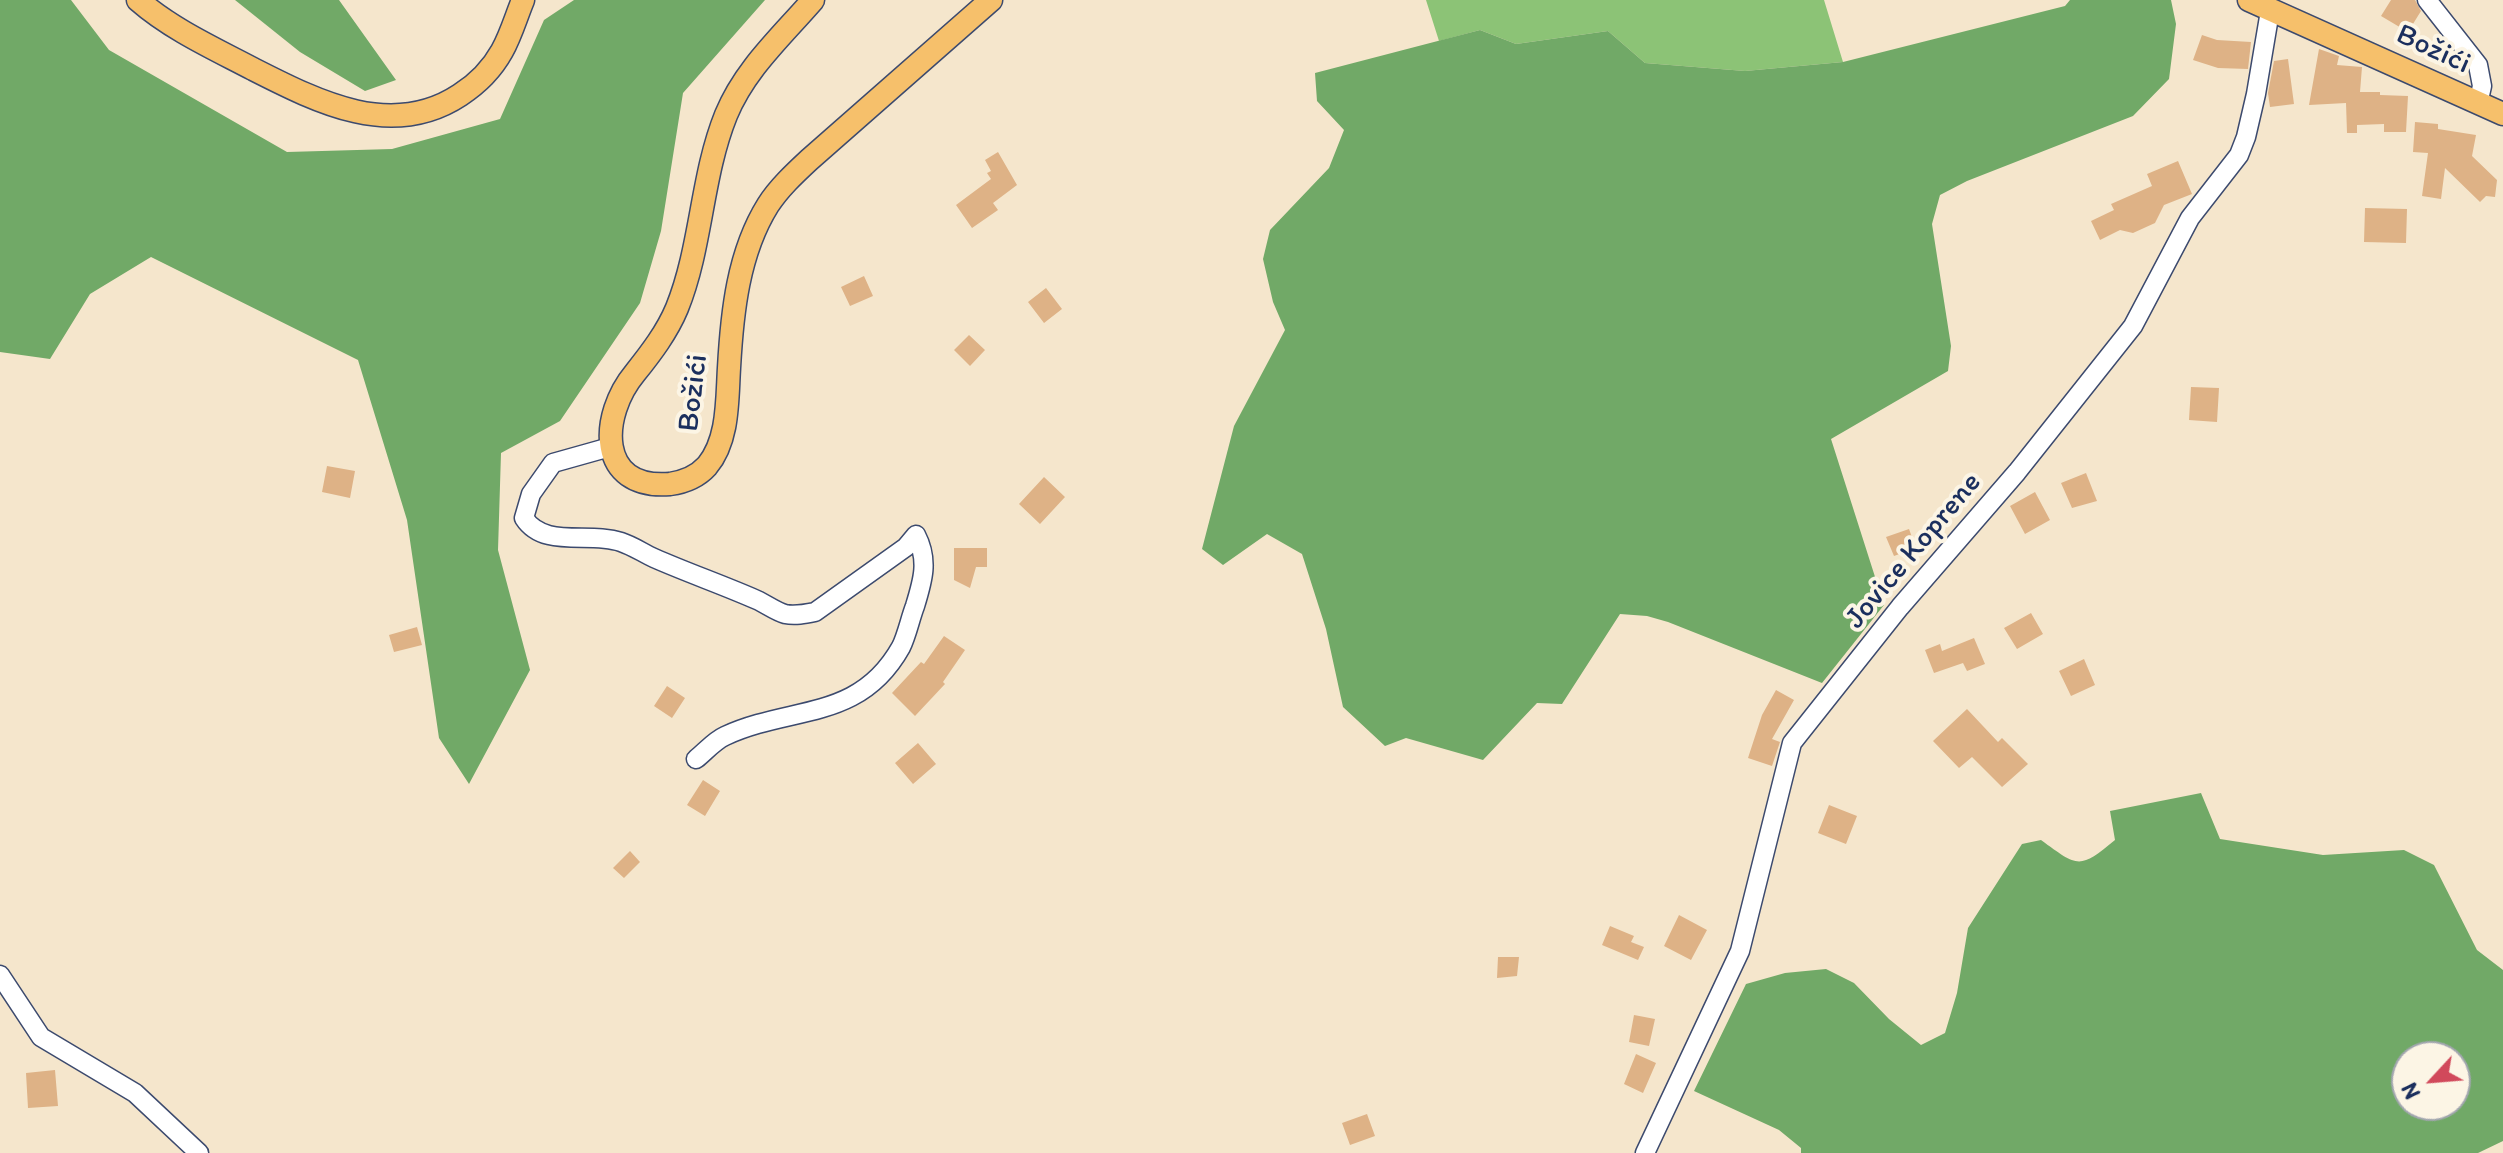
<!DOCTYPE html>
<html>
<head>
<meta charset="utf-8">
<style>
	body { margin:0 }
	#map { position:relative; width:2503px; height:1153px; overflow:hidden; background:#f5e6cc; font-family:Itim,sans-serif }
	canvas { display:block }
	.north { position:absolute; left:2391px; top:1041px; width:80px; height:80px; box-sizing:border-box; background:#fcf5e5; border:2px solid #a2a6af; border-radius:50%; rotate:244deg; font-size:22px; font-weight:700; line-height:32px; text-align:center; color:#1b2f5e }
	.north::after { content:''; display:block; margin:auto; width:28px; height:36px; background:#d1495b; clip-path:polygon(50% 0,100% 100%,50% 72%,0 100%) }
</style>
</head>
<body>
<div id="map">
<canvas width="2503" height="1153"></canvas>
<div class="north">N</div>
</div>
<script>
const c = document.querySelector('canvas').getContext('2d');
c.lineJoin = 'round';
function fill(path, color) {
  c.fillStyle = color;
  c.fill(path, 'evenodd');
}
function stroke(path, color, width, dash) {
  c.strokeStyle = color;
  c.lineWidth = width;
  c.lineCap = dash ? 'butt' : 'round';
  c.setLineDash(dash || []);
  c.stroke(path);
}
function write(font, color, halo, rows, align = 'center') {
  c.font = font + ' Itim,sans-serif';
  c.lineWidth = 8;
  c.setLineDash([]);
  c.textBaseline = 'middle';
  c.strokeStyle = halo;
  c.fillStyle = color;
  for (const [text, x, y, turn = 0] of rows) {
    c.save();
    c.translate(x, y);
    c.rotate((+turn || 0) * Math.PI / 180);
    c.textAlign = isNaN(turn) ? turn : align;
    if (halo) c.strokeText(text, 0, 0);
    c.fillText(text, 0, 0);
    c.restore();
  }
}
fill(new Path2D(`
	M1426 0H1824L1843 62 1745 71 1645 63 1608 31 1516 44 1480 30 1439 41Z`), '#8cc376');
fill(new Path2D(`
	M0 0H71L109 50 287 152 392 149 500 119 544 20 574 0H765L683 93 661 231 640 303 560 421 501 453 498 550 530 670 469 784 439 738 407 520 358 360 151 257 90 294 50 359 0 352Z
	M235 0H339L396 80 365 91 300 52Z
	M2070 0H2171L2176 24 2169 79 2133 116 1967 181 1940 195 1932 224 1951 346 1948 371 1831 439 1884 605 1822 683 1668 622 1647 616 1620 614 1562 704 1537 703 1483 760 1406 738 1385 746 1343 707 1326 629 1302 554 1267 534 1223 565 1202 549 1234 426 1285 330 1273 302 1263 259 1270 230 1329 168 1344 130 1317 101 1315 73 1480 30 1516 44 1608 31 1645 63 1745 71 1843 62 2065 6Z
	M2201 793 2220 839 2323 855 2404 850 2434 865 2477 950 2503 970V1141L2478 1153H1801V1148L1779 1130 1694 1091 1746 984 1785 973 1826 969 1854 983 1889 1019 1921 1045 1945 1033 1957 993 1968 928 2022 844 2041 840C2078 867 2079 870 2115 840L2110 811ZM2407 1057H2455V1105H2407Z`), '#71a967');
fill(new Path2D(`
	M2391 0H2415L2421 11 2408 32 2381 16Z
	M2202 35 2217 40 2251 42 2248 69 2218 68 2193 60Z
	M2319 49 2339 56 2337 65 2362 67 2360 92H2380V95L2408 96 2406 132H2384V124L2357 125V133H2347L2346 103 2309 105Z
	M2288 59 2294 104 2270 107 2268 93 2274 61Z
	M2415 122 2438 124V129L2476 135 2472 156 2497 180 2495 197 2486 196 2480 202 2445 168 2441 199 2422 196 2428 153 2413 152Z
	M998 152 1017 185 993 203 998 210 972 228 956 205 991 179 987 173 991 171 985 160Z
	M2178 161 2192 194 2164 205 2155 223 2133 233 2120 230 2100 240 2091 221 2114 210 2111 204 2152 186 2147 174Z
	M2365 208 2407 209 2406 243 2364 242Z
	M864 276 873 296 850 306 841 287Z
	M1046 288 1062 309 1044 323 1028 302Z
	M969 335 985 350 970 366 954 350Z
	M2191 387 2219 388 2217 422 2189 420Z
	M327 466 355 471 350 498 322 492Z
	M2086 473 2097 501 2072 508 2061 483Z
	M1044 477 1065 497 1040 524 1019 504Z
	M2035 492 2050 520 2025 534 2010 506Z
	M1909 529 1916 548 1894 556 1886 537Z
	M954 548H987V567H976L970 588 954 580Z
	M2031 613 2043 634 2017 649 2004 628Z
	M417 627 422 645 394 652 389 635Z
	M944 636 965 650 943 682 945 684 915 716 892 693 921 662 924 664Z
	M1974 638 1985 664 1967 671 1963 663 1934 673 1925 650 1940 644 1942 651Z
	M2084 659 2095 685 2071 696 2059 671Z
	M667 686 685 698 672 718 654 706Z
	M1776 690 1794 700 1772 739 1780 742 1772 766 1748 758 1762 715Z
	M1967 709 1998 742 2002 738 2028 764 2002 787 1972 757 1959 768 1933 741Z
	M918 743 936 764 913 784 895 763Z
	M703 780 720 791 705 816 687 805Z
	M1829 805 1857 816 1846 844 1818 833Z
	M630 851 640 862 624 878 613 868Z
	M1679 915 1707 930 1691 960 1664 946Z
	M1610 926 1634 936 1631 942 1644 947 1638 960 1602 945Z
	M1498 957H1519L1517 976 1497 978Z
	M1634 1015 1655 1019 1649 1046 1629 1042Z
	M1636 1054 1656 1063 1643 1093 1624 1084Z
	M55 1070 58 1106 28 1108 26 1073Z
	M1367 1114 1375 1136 1350 1145 1342 1123Z`), '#deb286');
const minor = new Path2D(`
	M2427 0 2478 65 2482 86 2478 104
	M610 447 553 463 531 494 524 518C544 549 589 531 621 542 633 546 643 553 654 558 688 573 723 585 757 600 766 604 775 611 785 614 795 616 805 614 815 612L906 547 916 535C929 560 923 580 915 606 910 619 907 635 901 647 859 722 792 705 725 736 714 741 705 752 696 759
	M0 975 41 1037 135 1093 199 1153
	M1645 1153 1740 951 1792 743 1900 607 2017 472 2133 326 2190 218 2239 155 2246 137 2256 94 2270 11`);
const major = new Path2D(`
	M138 0C171 29 215 49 253 69 318 102 392 140 460 95 477 84 492 69 502 51 511 35 516 17 523 0
	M813 0C781 37 745 69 726 115 701 177 702 246 677 308 667 332 651 353 635 373 600 415 596 490 670 484 684 482 697 477 707 466 729 440 727 399 729 368 732 313 738 253 768 205 779 188 794 174 809 160L991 0
	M2249 0 2503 114`);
stroke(minor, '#3c4a6e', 21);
stroke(major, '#3c4a6e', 25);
stroke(minor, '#fff', 18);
stroke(major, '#f6c06b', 22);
write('30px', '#1b2f5e', '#fcf5e5', [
	["Božići",2433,50,25],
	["Božići",694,393,-83],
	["Jovice Koprene",1914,551,-50]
]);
</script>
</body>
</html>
